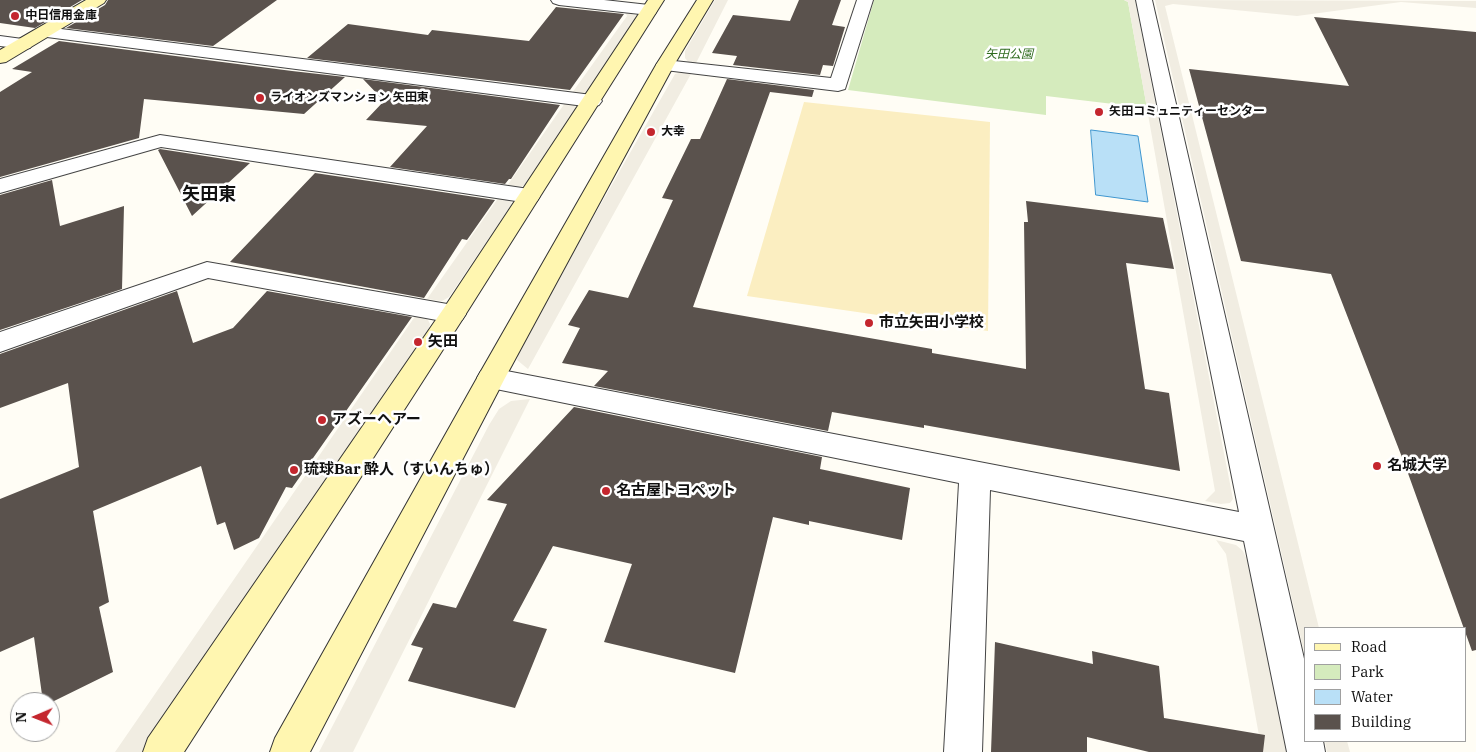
<!DOCTYPE html>
<html>
<head>
<meta charset="utf-8">
<style>
	body { margin:0 }
	#map { position:relative; width:1476px; height:752px; overflow:hidden; background:#fffdf5; font-family:"IBM Plex Serif",serif }
	canvas { display:block }
	.legend { position:absolute; left:1304px; top:627px; width:162px; height:115px; box-sizing:border-box; background:#fff; border:1px solid #a0a0a0; margin:0; padding:6px 9px; list-style:none; font-size:15px; color:#111 }
	.legend li { display:flex; align-items:center; gap:10px; height:25px }
	.legend b { width:25px; border:1px solid #a0a0a0 }
	.north { position:absolute; left:10px; top:692px; width:50px; height:50px; box-sizing:border-box; background:#fff; border:1px solid #a0a0a0; border-radius:50%; rotate:269deg; font-size:14px; font-weight:700; line-height:20px; text-align:center; color:#111 }
	.north::after { content:''; display:block; margin:auto; width:18px; height:22px; background:#c4262e; clip-path:polygon(50% 0,100% 100%,50% 72%,0 100%) }
</style>
</head>
<body>
<div id="map">
<canvas width="1476" height="752"></canvas>
<ul class="legend">
<li><b style="height:6px;background:#fff6b0"></b>Road</li>
<li><b style="height:14px;background:#d5ebbd"></b>Park</li>
<li><b style="height:14px;background:#b9e0f7"></b>Water</li>
<li><b style="height:14px;background:#5a524d"></b>Building</li>
</ul>
<div class="north">N</div>
</div>
<script>
const c = document.querySelector('canvas').getContext('2d');
c.lineJoin = 'round';
function fill(path, color) {
  c.fillStyle = color;
  c.fill(path, 'evenodd');
}
function stroke(path, color, width, dash) {
  c.strokeStyle = color;
  c.lineWidth = width;
  c.lineCap = dash ? 'butt' : 'round';
  c.setLineDash(dash || []);
  c.stroke(path);
}
function write(font, color, halo, rows, align = 'center') {
  c.font = font + ' "IBM Plex Serif","Noto Sans JP",serif';
  c.lineWidth = 5;
  c.setLineDash([]);
  c.textBaseline = 'middle';
  c.strokeStyle = halo;
  c.fillStyle = color;
  for (const [text, x, y, turn = 0] of rows) {
    c.save();
    c.translate(x, y);
    c.rotate((+turn || 0) * Math.PI / 180);
    c.textAlign = isNaN(turn) ? turn : align;
    if (halo) c.strokeText(text, 0, 0);
    c.fillText(text, 0, 0);
    c.restore();
  }
}
fill(new Path2D(`
	M874 0H1124L1128 2 1147 108 1046 96V115L848 90Z`), '#d5ebbd');
fill(new Path2D(`
	M804 102 990 122 988 331 747 296Z`), '#fbeec1');
fill(new Path2D(`
	M715 0H728L695 65 689 63 685 58V51Z
	M1124 0H1135L1136 5 1233 499 1230 503 1221 504 1205 501 1215 491 1128 2Z
	M1155 0 1476 1V8L1401 2 1297 16 1173 4 1165 6 1319 628H1305V656Z
	M625 12 638 16 586 94 572 93 627 16Z
	M682 72H692L528 369 517 360 520 346 675 74Z
	M565 103 574 104 577 108 528 183 521 187 507 186Z
	M499 197 510 200 512 204 449 297 442 301 427 299Z
	M416 315 428 320 430 324 429 329 143 752H115Z
	M530 399 353 752H319L489 425 499 409 511 401Z
	M1216 540 1236 545 1243 551 1253 573 1287 752H1262L1226 554Z
	M1325 741H1347L1350 752H1327Z`), '#f1ede2');
const water = new Path2D(`
	M1091 130 1138 136 1148 202 1096 195Z`);
fill(water, '#b9e0f7');
stroke(water, '#3f96cf', 1);
fill(new Path2D(`
	M0 0H82L35 28 0 23Z
	M108 0H277L213 46 66 28 105 5Z
	M799 0H841L832 25 845 27 833 66 823 65 820 75 733 65 737 56 712 53 733 15 790 21Z
	M556 7 624 14 570 90 307 58 348 24 428 35 432 30 529 41Z
	M1314 17 1476 32V650L1472 651 1405 465 1331 274 1241 261 1189 69 1349 86Z
	M59 41 292 71 345 77 304 114 144 99 139 138 0 177V92L32 72 12 69Z
	M363 79 560 105 511 179H509L505 184 390 167 427 126 366 120 384 101Z
	M727 79 814 90 812 97 770 92 693 307 932 349V353L1026 369 1024 222H1028L1026 201 1163 218 1174 269 1126 263 1145 389 1169 393 1180 471 924 425V428L832 412 828 431 594 386 608 371 562 363 580 328 568 325 589 290 628 298 673 200 662 198 691 139H700Z
	M160 149 250 163 192 216 158 150Z
	M315 173 376 182 495 200 467 240 462 239 424 298 230 262Z
	M52 180 60 226 124 206 122 289 0 330V195Z
	M177 291 193 343 233 328 267 291 412 317 292 488 286 487 259 538 234 550 225 522 217 525 201 466 93 511 109 602 99 607 113 672 50 703 43 702 34 637 0 652V499L79 467 68 383 0 408V354Z
	M574 407 822 457 820 469 910 488 902 540 809 521V525L773 517 735 673 604 642 632 564 553 546 513 621 547 629 515 708 408 681 423 648 411 645 433 603 456 608 507 504 487 500Z
	M995 642 1093 664 1092 651 1159 666 1164 718 1265 735 1263 752H1149L1087 737V752H991Z`), '#5a524d');
const street = new Path2D(`
	M551 0H604L649 5 655 6 657 10 655 14 649 15 559 5 553 3Z
	M857 0H873L845 89 838 91 665 70 659 69 656 65 659 61 665 60 831 78Z
	M1136 0H1152L1305 663V741H1323L1325 752H1287L1244 541 990 490 982 752H944L959 483 491 388 481 385 477 378 481 371 491 368 1239 512Z
	M45 27 592 95 599 97 602 101 599 105 592 107 39 36 36 32 39 28Z
	M0 36 30 40 33 44 30 48 24 49 0 46Z
	M160 135 529 189 537 191 540 196 537 201 529 203 161 147 0 193V179Z
	M207 262 453 305 462 308 466 314 462 320 453 323 208 278 0 352V332Z`);
const secondary = new Path2D(`
	M86 0H106L104 3 6 62 0 63V50Z
	M648 0H664L462 320 184 752H143L148 738 444 308Z
	M697 0H713L674 65 505 378 310 752H270L275 738 481 371 656 65Z`);
stroke(street, '#444', 2);
stroke(secondary, '#333', 2);
fill(street, '#fff');
fill(secondary, '#fff6b0');
for (const [x, y, r, color] of [
	[15,16,5,"#c4262e"],
	[260,98,5,"#c4262e"],
	[1099,112,5,"#c4262e"],
	[651,132,5,"#c4262e"],
	[869,323,5,"#c4262e"],
	[418,342,5,"#c4262e"],
	[322,420,5,"#c4262e"],
	[1377,466,5,"#c4262e"],
	[294,470,5,"#c4262e"],
	[606,491,5,"#c4262e"]
]) {
  const dot = new Path2D();
  dot.arc(x, y, r, 0, 2 * Math.PI);
  c.fillStyle = color;
  c.fill(dot);
  stroke(dot, '#fff', 2);
}
write('bold 12px', '#111', '#fff', [
	["中日信用金庫",25,16],
	["ライオンズマンション 矢田東",270,98],
	["矢田コミュニティーセンター",1109,112],
	["大幸",661,132]
], 'left');
write('italic 12px', '#2f6b1f', '#fff', [
	["矢田公園",1009,55]
]);
write('bold 15px', '#111', '#fff', [
	["市立矢田小学校",879,323],
	["矢田",428,342],
	["アズーヘアー",332,420],
	["名城大学",1387,466],
	["琉球Bar 酔人（すいんちゅ）",304,470],
	["名古屋トヨペット",616,491]
], 'left');
write('bold 18px', '#111', '#fff', [
	["矢田東",209,195]
]);
</script>
</body>
</html>
